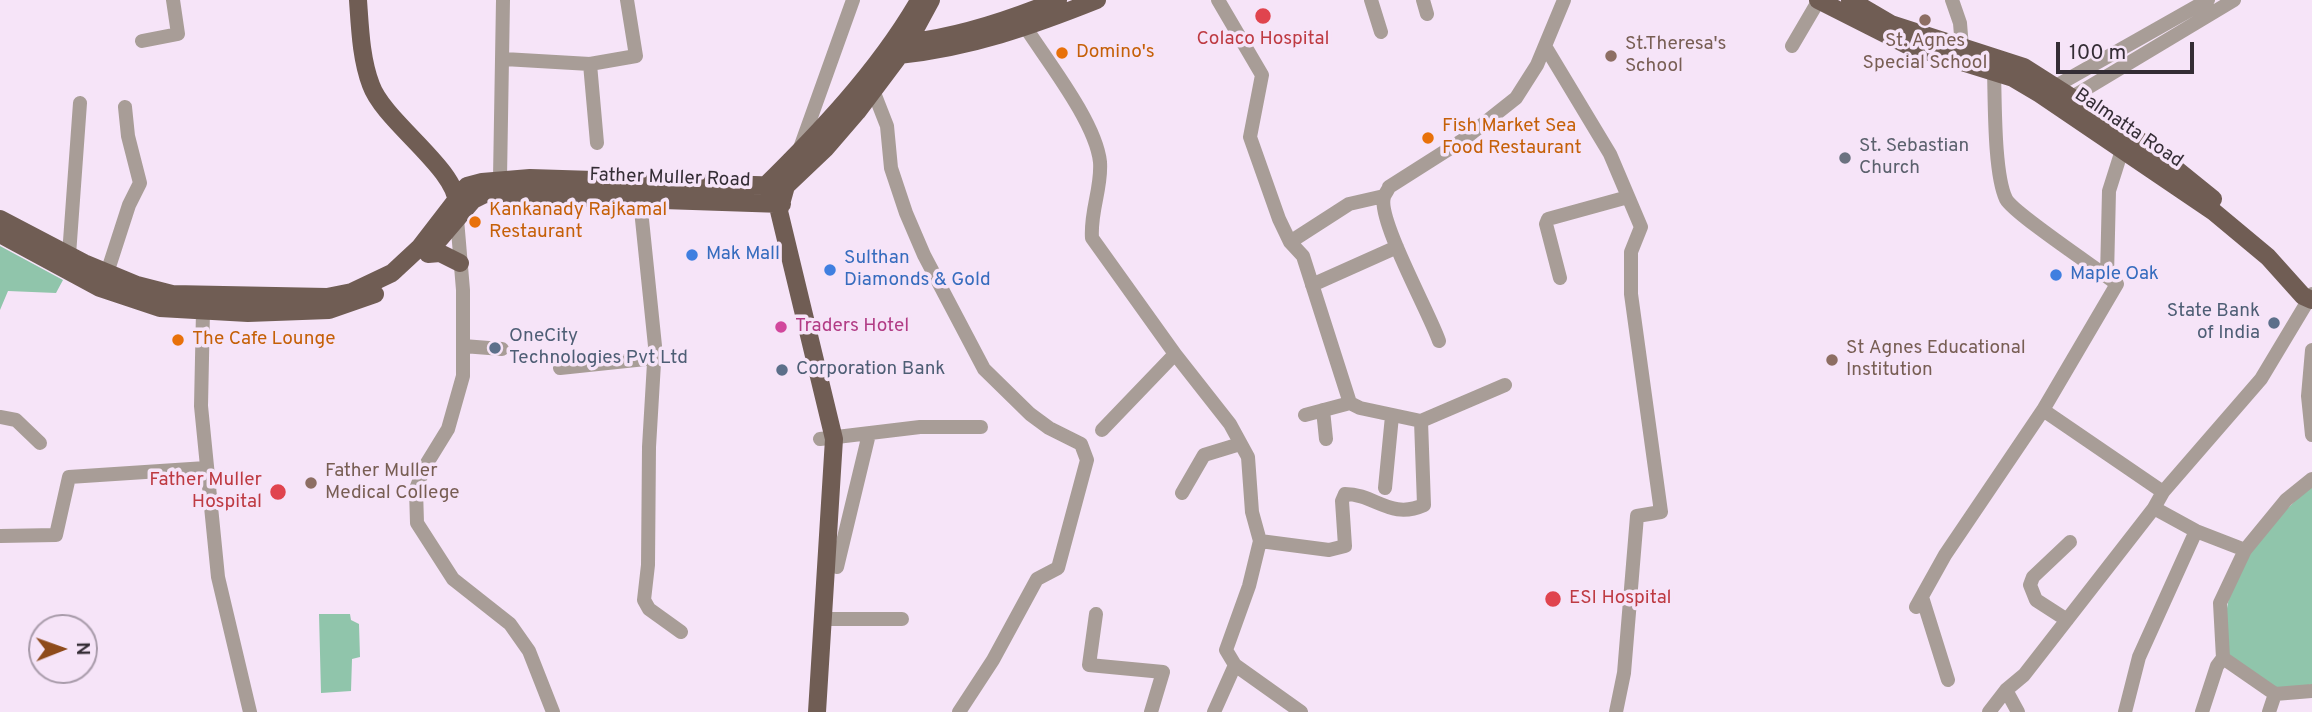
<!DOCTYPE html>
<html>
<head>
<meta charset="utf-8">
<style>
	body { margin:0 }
	#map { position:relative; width:2312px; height:712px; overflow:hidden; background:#f6e4f8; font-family:Overpass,sans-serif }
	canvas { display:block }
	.north { position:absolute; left:28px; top:614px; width:70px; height:70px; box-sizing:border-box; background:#f6e4f8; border:2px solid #a89baa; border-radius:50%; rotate:89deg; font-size:19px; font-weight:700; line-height:28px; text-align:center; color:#342d35 }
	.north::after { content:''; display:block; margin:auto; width:24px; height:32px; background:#8e4b1b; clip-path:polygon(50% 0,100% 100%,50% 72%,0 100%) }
	.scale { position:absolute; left:2056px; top:42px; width:138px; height:32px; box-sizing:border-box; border:4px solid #342d35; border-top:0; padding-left:9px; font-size:21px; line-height:24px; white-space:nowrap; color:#342d35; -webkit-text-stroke:5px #f6e4f8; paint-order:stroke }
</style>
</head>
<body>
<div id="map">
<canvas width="2312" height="712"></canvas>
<div class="north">N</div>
<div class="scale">100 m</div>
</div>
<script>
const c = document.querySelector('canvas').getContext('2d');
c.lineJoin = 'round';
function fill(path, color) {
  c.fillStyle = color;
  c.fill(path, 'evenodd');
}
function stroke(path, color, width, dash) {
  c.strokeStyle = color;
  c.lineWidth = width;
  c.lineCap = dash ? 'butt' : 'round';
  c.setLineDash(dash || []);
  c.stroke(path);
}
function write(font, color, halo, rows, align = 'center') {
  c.font = font + ' Overpass,sans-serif';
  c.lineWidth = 7;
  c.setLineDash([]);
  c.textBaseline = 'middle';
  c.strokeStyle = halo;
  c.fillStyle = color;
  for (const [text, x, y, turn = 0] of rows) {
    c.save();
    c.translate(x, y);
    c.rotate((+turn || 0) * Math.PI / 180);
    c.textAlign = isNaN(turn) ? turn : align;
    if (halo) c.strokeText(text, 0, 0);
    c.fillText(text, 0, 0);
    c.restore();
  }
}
fill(new Path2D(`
	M0 246 63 280 56 293 8 291 0 310Z
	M2312 485V684L2275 694 2226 657C2219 572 2254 540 2312 485Z
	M319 614H350L351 620 359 624 360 657 352 659 351 691 321 693Z`), '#90c5ab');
stroke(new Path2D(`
	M1218 0 1262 75 1250 137 1279 219 1290 242 1303 256 1350 403 1360 408 1421 421 1505 385
	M1371 0 1381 32
	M1423 0 1427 14
	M1952 0 1960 23 1962 48
	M1023 17 1026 28C1048 62 1096 123 1100 162 1102 188 1090 211 1092 238L1175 354 1230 424 1248 457 1252 512 1260 541 1249 586 1226 650 1235 665 1301 712
	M142 41 178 34 173 0
	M1545 46 1610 154 1641 227 1631 252V294L1661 512 1637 516 1624 673 1616 712
	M1792 46 1819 0
	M504 59 590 64 636 56 627 0
	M590 64 597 143
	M871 85 887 126 891 168 906 213 924 255 984 369 1030 414 1049 428 1081 444 1087 460 1058 568 1037 579 993 660 959 712
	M2047 91 2208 0
	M2064 102 2234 0
	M800 148 853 0
	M500 178 503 0
	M640 200 655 346 649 447 648 565 644 600 649 609 681 632
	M457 219 463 290V376L448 429 424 468 416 489 417 523 453 579 510 624 529 651 553 712
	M1290 242 1349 204 1384 196
	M69 255 80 103
	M107 273 129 205 140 183 128 136 125 107
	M2107 276 2109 191 2122 150
	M1560 278 1546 224 1548 219 1628 197
	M1312 285 1397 247
	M203 311 201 406 218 577 250 712
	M1439 341C1430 314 1377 219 1384 197 1384 195 1389 189 1389 187L1463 140 1516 98 1537 65 1564 0
	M463 346 502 349
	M2312 350 2308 396 2312 435
	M560 368 655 358
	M1323 410 1326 439
	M2043 410 2163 492
	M1305 415 1350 403
	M0 417 16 420 40 443
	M1102 430 1175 354
	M820 439 920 427H981
	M1385 488 1392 416
	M1182 493 1204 455 1240 444
	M2154 508 2196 531 2245 550
	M0 536 56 535 69 477 206 468
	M1260 541 1329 550 1345 546 1342 501 1345 494C1375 494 1390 520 1424 505L1421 421
	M837 567 869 434
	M1922 597 1948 680
	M1916 607 1945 555 2043 410 2117 284C2099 270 2013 213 2006 199 1994 174 1995 102 1994 71
	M1096 614 1089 665 1163 672 1151 712
	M822 619H902
	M2067 620 2036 600 2030 585 2033 577 2070 542
	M2223 658 2275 694 2312 691
	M2006 690 2018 712
	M1214 712 1235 665
	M1989 712 2006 690 2024 675 2154 508 2163 492 2261 379 2312 294
	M2125 712 2139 657 2196 531
	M2202 712 2217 666 2223 658 2220 603 2245 550 2286 500 2312 479
	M2269 712 2275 694`), '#a89d97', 14);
stroke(new Path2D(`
	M358 0C360 28 361 59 371 85 384 122 459 170 457 206
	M1818 0 1907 45 2013 78 2040 94 2214 212 2268 257 2303 296 2312 300
	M1850 0 1891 24 2024 67 2145 144 2213 199
	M912 42C961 36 1012 19 1058 0
	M894 51 899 55C969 48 1032 26 1097 0
	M763 192V188C819 133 877 72 917 4
	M0 219 84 263 137 285 172 294 327 297 352 292 392 273 420 247 467 186 482 182 530 178 786 186
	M0 234 100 288 160 308 248 313 329 310 375 294
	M432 248 473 200 485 194 782 204
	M428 254 440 253 460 263
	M817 712 834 439 779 211 786 186 826 148 857 112 905 48 931 0`), '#705d54', 18);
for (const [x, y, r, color] of [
	[1263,16,9,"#e0444e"],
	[1925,20,7,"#8d6e63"],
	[1062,53,7,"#e8710a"],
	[1611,56,7,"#8d6e63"],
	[1428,138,7,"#e8710a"],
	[1845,158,7,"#6b7280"],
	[475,222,7,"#e8710a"],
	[692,255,7,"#3f7fe0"],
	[830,270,7,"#3f7fe0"],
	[2056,275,7,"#3f7fe0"],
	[2274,323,7,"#5c6f8a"],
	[781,327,7,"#d1479c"],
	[178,340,7,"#e8710a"],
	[495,348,7,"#5c6f8a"],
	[1832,360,7,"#8d6e63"],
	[782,370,7,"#5c6f8a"],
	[311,483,7,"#8d6e63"],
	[278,492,9,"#e0444e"],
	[1553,599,9,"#e0444e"]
]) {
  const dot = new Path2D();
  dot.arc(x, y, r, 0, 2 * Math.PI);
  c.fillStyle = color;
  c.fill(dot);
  stroke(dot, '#f6e4f8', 2.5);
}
write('19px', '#be3a42', '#f6e4f8', [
	["Colaco Hospital",1263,40],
	["Father Muller",262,481,"right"],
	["Hospital",262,503,"right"],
	["ESI Hospital",1569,599,"left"]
]);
write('19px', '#785e54', '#f6e4f8', [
	["St. Agnes",1925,42,"center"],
	["Special School",1925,64,"center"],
	["St.Theresa's",1625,45],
	["School",1625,67],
	["St Agnes Educational",1846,349],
	["Institution",1846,371],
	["Father Muller",325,472],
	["Medical College",325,494]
], 'left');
write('19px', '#c56008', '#f6e4f8', [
	["Domino's",1076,53],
	["Fish Market Sea",1442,127],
	["Food Restaurant",1442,149],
	["Kankanady Rajkamal",489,211],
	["Restaurant",489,233],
	["The Cafe Lounge",192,340]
], 'left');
write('19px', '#342d35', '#f6e4f8', [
	["Balmatta Road",2128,129,34],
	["Father Muller Road",670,179,2]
]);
write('19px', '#5b616d', '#f6e4f8', [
	["St. Sebastian",1859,147],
	["Church",1859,169]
], 'left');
write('19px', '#366cbe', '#f6e4f8', [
	["Mak Mall",706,255],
	["Sulthan",844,259],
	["Diamonds & Gold",844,281],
	["Maple Oak",2070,275]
], 'left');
write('19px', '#4e5e75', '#f6e4f8', [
	["State Bank",2260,312,"right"],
	["of India",2260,334,"right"],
	["OneCity",509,337],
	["Technologies Pvt Ltd",509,359],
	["Corporation Bank",796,370]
], 'left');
write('19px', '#b23c85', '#f6e4f8', [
	["Traders Hotel",795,327]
], 'left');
</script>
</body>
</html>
